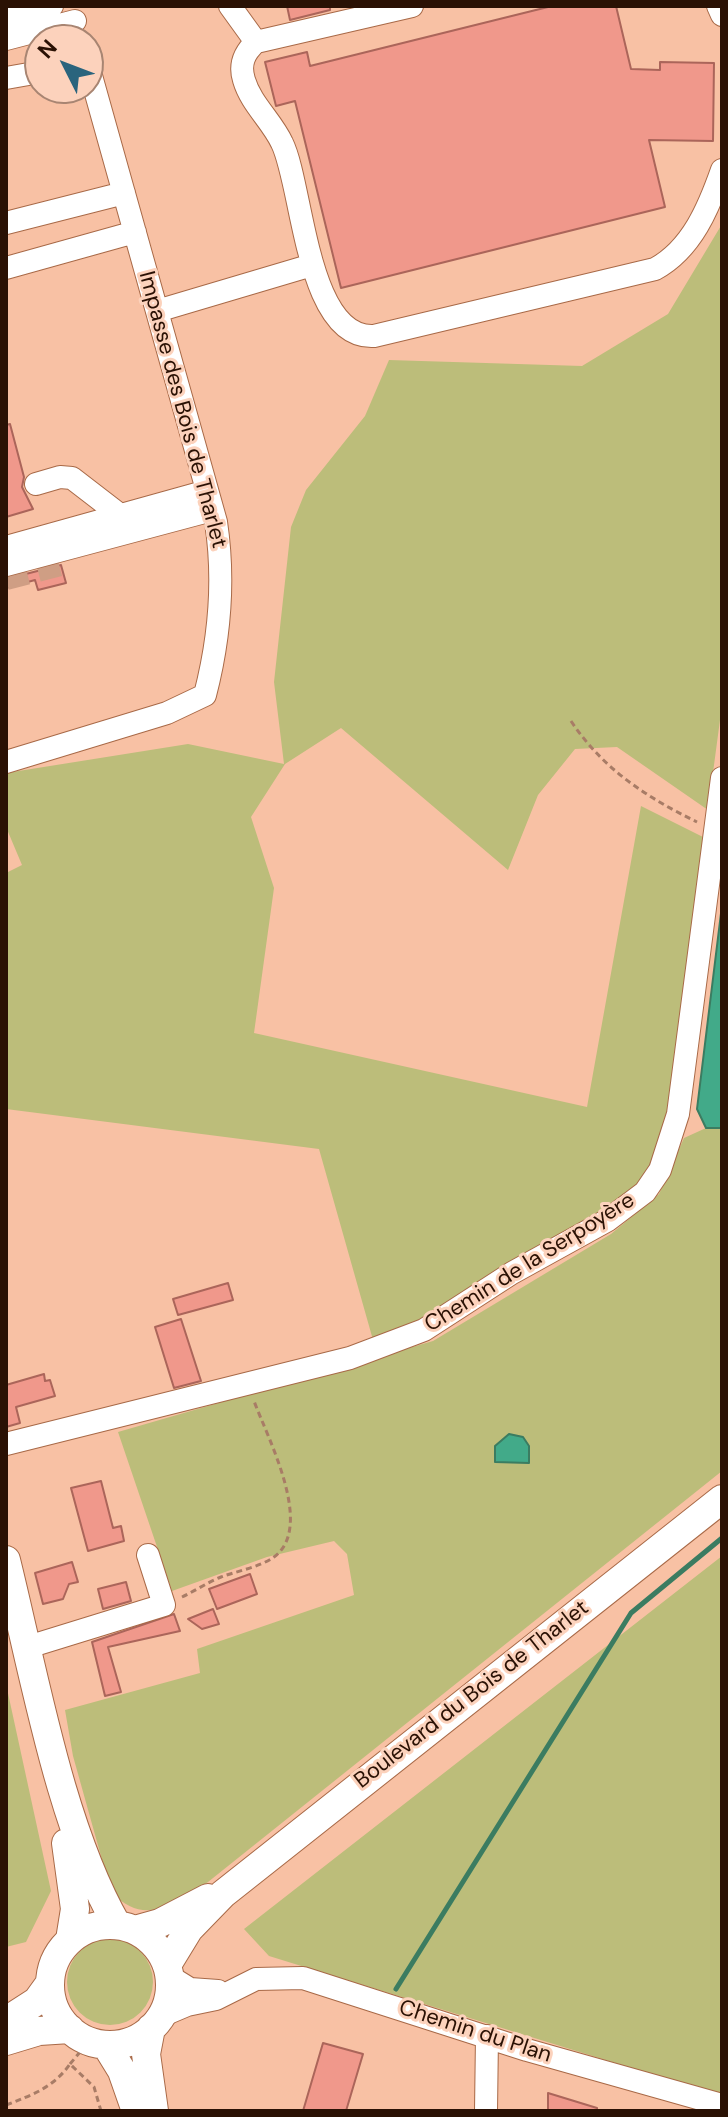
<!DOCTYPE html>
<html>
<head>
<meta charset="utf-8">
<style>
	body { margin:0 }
	#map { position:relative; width:728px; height:2117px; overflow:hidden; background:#f8c1a4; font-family:"DM Sans",sans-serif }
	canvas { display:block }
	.frame { position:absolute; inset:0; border:8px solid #2a1104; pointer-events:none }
	.north { position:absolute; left:24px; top:24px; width:80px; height:80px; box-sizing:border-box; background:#fcd2bc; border:2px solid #a88572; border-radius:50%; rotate:312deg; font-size:22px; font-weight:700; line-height:32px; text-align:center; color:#2a1104 }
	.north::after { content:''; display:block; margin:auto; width:28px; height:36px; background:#2a647d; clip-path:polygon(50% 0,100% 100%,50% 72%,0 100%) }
</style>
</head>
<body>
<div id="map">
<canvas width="728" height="2117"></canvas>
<div class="frame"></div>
<div class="north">N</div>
</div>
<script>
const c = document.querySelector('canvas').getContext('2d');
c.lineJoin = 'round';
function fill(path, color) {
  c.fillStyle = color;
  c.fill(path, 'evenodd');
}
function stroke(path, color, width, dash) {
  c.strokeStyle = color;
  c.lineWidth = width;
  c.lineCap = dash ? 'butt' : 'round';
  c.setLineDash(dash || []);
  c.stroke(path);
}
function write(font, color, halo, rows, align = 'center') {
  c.font = font + ' "DM Sans",sans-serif';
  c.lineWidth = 6;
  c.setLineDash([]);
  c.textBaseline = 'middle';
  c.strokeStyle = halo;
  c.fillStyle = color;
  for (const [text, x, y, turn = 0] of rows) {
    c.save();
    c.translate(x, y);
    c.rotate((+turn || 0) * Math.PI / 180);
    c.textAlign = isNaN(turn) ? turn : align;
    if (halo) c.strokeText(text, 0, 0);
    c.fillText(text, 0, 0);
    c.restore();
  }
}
fill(new Path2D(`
	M722 224V705L708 810 617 747 575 749 538 795 508 870 341 728 285 764 251 817 274 888 254 1033 587 1107 641 806 707 839 671 1121 644 1185 414 1329 373 1340 319 1149 6 1109V873L22 865 6 827V773L188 744 284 764 274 682 291 527 306 490 365 416 389 360 582 366 668 314Z
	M706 1128H722V1471L208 1882C173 1903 146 1928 111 1892L73 1756 65 1710 200 1673 197 1649 354 1595 347 1554 334 1541 267 1557 172 1591 118 1432 433 1341 611 1234 659 1194 684 1138Z
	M722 1556V2096L269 1956 244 1929Z
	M6 1684 51 1891 26 1942 6 1947Z
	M67 1982a43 43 0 1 1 86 0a43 43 0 1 1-86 0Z`), '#bcbd7a');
const water = new Path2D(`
	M722 905V1128H706L697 1109Z
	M509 1434 523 1437 529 1446V1463L495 1462V1446Z`);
fill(water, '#42aa89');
stroke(water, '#3b7c61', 2);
stroke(new Path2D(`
	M396 1989 631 1613 722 1538`), '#3b7c61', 5);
const building = new Path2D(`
	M287 6H330V10L290 20Z
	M552 6H616L631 69 660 70V62L714 63 713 141 649 140 665 207 341 288 295 101 276 106 265 62 307 52 310 66Z
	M10 424 24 477 22 487 33 509 6 517V425Z
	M61 565 66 583 38 590 35 580 6 588V579Z
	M228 1283 233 1300 178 1315 173 1299Z
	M181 1319 201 1381 174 1388 155 1327Z
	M44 1374 45 1381 50 1380 55 1396 16 1407 20 1423 6 1427V1385Z
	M101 1481 113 1528 121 1526 124 1541 88 1551 71 1488Z
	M72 1562 78 1582 69 1584 63 1599 43 1604 35 1573Z
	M250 1574 257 1594 217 1609 209 1589Z
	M126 1582 131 1601 103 1609 98 1589Z
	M213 1609 219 1624 202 1629 188 1619Z
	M174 1614 180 1631 108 1647 121 1692 105 1696 92 1642Z
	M323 2043 363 2054 346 2111H303Z
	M548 2093 597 2108V2111H548Z`);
fill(building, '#f0988b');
stroke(building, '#ab655a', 2);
stroke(new Path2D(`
	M6 579 61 565`), '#cf9e84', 22, [22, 11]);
const minor = new Path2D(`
	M230 6 256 42
	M412 6 256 42C244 53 239 64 244 80 251 104 272 121 282 143 303 185 306 340 374 336L655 269C692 249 709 207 722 170
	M718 6 722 15
	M6 19 52 6
	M6 39 75 21
	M6 78 40 72
	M6 223 124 193
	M6 268 135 232
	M157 311 312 265
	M36 484 60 477 72 478 120 515
	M6 547 207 491
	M6 565 212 510
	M6 762 167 713 205 695C220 637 225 582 216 522L88 65
	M6 1444 350 1358 424 1330 512 1273 608 1220 645 1192 660 1170 678 1114 722 778
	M28 1647 164 1605 148 1555
	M169 1976 190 1989 218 1991
	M161 2016 187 2005 216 1999 256 1979 303 1978 527 2050 722 2105
	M486 2111 487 2036`);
const major = new Path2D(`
	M6 1560C34 1673 60 1826 117 1925
	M66 1843 75 1909 70 1940
	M50 1985a60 60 0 1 1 120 0a60 60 0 1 1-120 0Z
	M135 1930 160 1923 208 1898
	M167 1965 189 1929 223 1894 722 1499
	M6 2021 37 2001 50 1983
	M151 2028 146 2054 154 2111
	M6 2041 39 2031 70 2029
	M106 2045 122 2071 136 2111`);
stroke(minor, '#a86947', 24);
stroke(major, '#a86947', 30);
stroke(new Path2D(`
	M571 721C603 769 646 797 697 822
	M182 1597C195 1591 208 1582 221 1577 237 1571 260 1567 274 1557 315 1527 268 1439 254 1401
	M70 2064 85 2046
	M6 2105C32 2095 53 2088 70 2064L94 2087 101 2111`), '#a87c66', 3, [6, 4]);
stroke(minor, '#fff', 22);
stroke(major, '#fff', 28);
write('22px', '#2a1104', '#fcd2bc', [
	["Impasse des Bois de Tharlet",182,410,75],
	["Chemin de la Serpoyère",530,1263,-32],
	["Boulevard du Bois de Tharlet",472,1695,-38],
	["Chemin du Plan",475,2032,18]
]);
</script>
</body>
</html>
